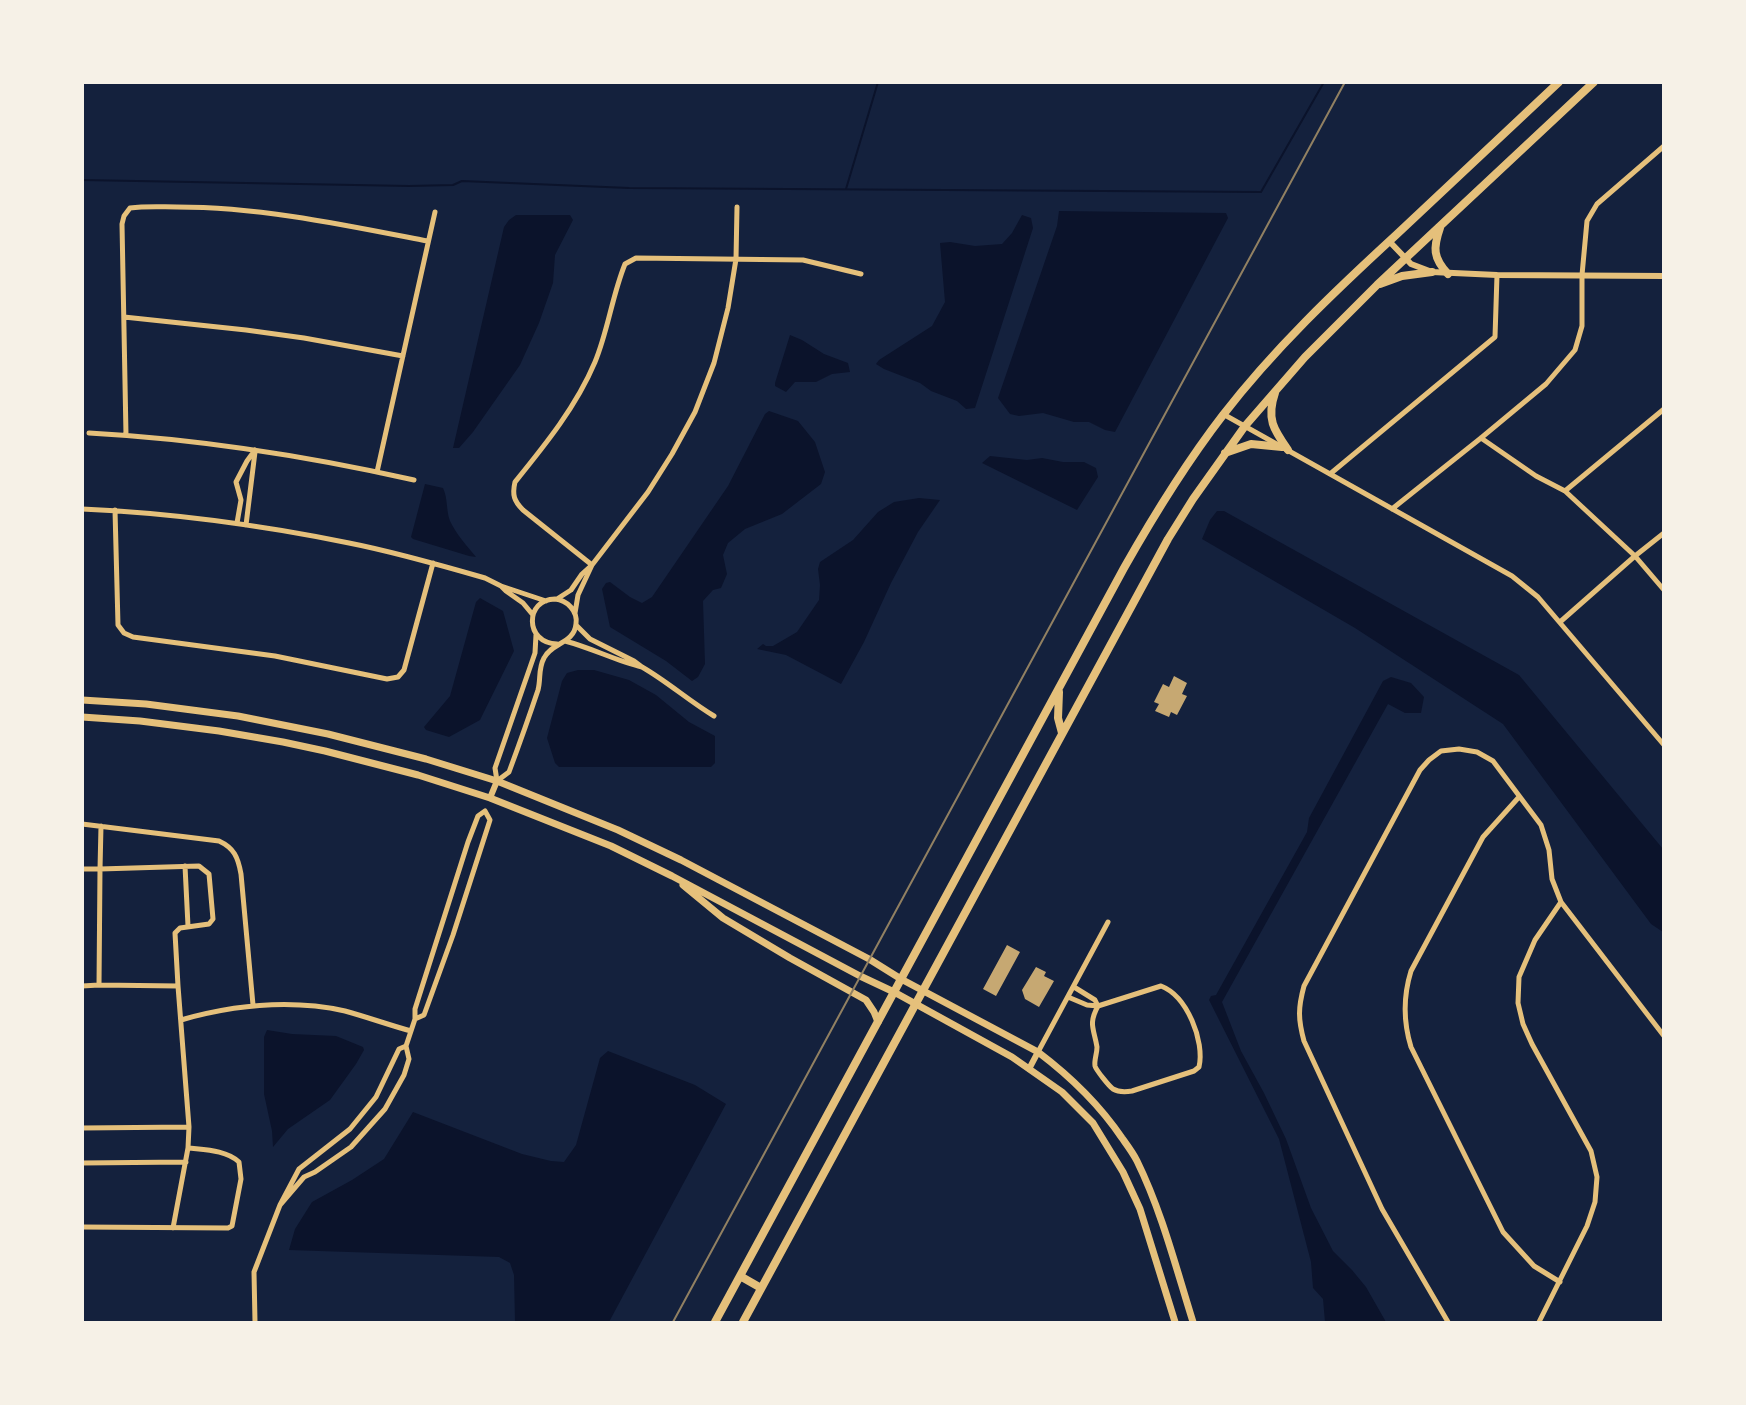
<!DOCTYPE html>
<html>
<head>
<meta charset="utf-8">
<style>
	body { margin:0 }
	#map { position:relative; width:1746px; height:1405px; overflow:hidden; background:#14213d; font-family:Karla,sans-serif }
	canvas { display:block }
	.frame { position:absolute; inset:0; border:84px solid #f6f1e7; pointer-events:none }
</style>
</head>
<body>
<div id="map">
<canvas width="1746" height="1405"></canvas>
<div class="frame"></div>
</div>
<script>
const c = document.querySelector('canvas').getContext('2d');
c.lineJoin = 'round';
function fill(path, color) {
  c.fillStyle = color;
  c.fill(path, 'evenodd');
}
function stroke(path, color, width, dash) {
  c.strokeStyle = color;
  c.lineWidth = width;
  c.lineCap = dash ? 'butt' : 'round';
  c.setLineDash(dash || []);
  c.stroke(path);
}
fill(new Path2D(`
	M1059 211 1226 213 1228 218 1115 432 1105 430 1089 422H1074L1043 413 1019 416 1010 414 998 398 1057 226Z
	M516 215H570L573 220 555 255 553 283 539 323 520 365 473 432 459 448H453L504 227 509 220Z
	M1022 215 1031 218 1033 228 975 408 966 409 957 401 931 391 920 383 884 369 876 364 879 360 932 326 945 302 940 243 950 242 975 246 1002 244 1012 233Z
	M790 335 802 340 824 354 848 363 850 372 832 374 816 382H795L786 392 775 386V383Z
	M769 411 798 421 815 442 825 472 821 484 782 514 745 529 728 543 723 555 727 574 721 588 713 590 703 601 705 664 698 677 692 681 666 661 610 627 602 589 606 583 610 582 630 597 642 603 652 597 728 486 765 414Z
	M990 456 1027 460 1042 458 1063 462H1084L1096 468 1098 477 1077 510 982 463Z
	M425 484 443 488C448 498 446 511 450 521 456 534 467 546 476 557L469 556 413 539 411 537Z
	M919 498 940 500 918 532 891 583 864 642 841 684 786 655 757 649 763 644 766 646H773L797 632 819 600 820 585 818 569 820 562 853 540 878 512 894 502Z
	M1217 511H1224L1519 675 1663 849V932L1651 924 1503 724 1355 628 1202 539 1210 520Z
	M480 598 503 611 514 651 480 720 449 737 426 730 424 727 450 696 476 602Z
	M578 670H594L629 680 656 695 689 722 715 736V763L711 767H559L555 763 547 738 562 681 567 673Z
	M1391 677 1411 683 1424 697 1421 713H1405L1388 704 1222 1002 1241 1051 1264 1093 1286 1139 1311 1208 1333 1251 1352 1270 1366 1287 1386 1322H1325L1323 1299 1313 1288 1311 1262 1279 1139 1209 1000 1211 996 1216 995 1307 832 1309 818 1383 681Z
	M267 1030 292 1034 336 1036 363 1047 364 1050 356 1064 330 1100 288 1129 273 1147 272 1131 264 1094V1037Z
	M608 1051 695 1085 726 1104 609 1322H515L514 1275 510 1263 499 1257 289 1250 295 1229 312 1202 352 1180 384 1159 413 1112 522 1154 551 1161 564 1162 576 1145 600 1058Z`), '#0b132b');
stroke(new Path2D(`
	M82 180 409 186 453 185 462 181 629 188 1261 192 1324 82
	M846 189 878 82`), '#0b132b', 2);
fill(new Path2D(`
	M1174 676 1187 683 1182 694 1187 696 1177 715 1171 712 1169 717 1155 711 1159 704 1154 702 1163 684 1169 687Z
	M1007 945 1020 952 996 996 983 989Z
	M1036 967 1046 972 1044 976 1054 981 1039 1007 1025 999 1022 990Z`), '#c6a872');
stroke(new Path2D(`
	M737 207 736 259 728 308 714 363 695 412 672 454 648 492 592 565 523 510C514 501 512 495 515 482 545 445 576 407 595 362 608 331 612 296 625 264L636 258 803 260 861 274
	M124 317 246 330 304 338 403 356
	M1223 414 1512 576 1538 597 1664 745
	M89 433C199 439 307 456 414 480
	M126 435 122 224 124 216 130 208C146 206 161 207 177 207 261 207 345 225 427 241
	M1481 438 1536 476 1565 491 1635 556 1664 590
	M377 472 435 212
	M1330 474 1495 337 1497 275
	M1565 491 1664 409
	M82 509C172 513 261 525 349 543 395 552 440 565 485 578L501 586
	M1392 509 1481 438 1546 384 1575 350 1582 326V275L1587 221 1597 204 1664 146
	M115 510 118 625 124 633 133 637 275 656 387 679 398 677 404 670 433 563
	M237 523 241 500 236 482 247 461 255 450
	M246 525 255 452
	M557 599 571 590 582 574 592 565 578 595 575 613
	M533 615 523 603 506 591 501 586 546 601
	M1560 622 1635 556 1664 533
	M536 635 535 653 495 768 497 781 509 772C519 745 529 717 538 690 541 679 538 669 544 658 552 642 574 644 576 624 578 611 567 600 555 599 525 599 524 643 557 644
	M565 641C592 648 616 661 642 667L634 661 590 639 576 625
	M642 667C668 682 689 701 714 716
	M1519 797 1483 837 1411 971C1403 997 1403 1021 1411 1047L1503 1232 1534 1266 1560 1282
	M485 811 490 820 453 935 424 1015 415 1019V1009L468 842 478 816Z
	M82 824 219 841C234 848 238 857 241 874L253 1005
	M101 826 100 869 199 866 209 874 213 919 209 924 180 928 175 933 178 986
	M185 866 188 926
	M82 869H100L99 985 178 986 189 1127 188 1148C205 1150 226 1150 239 1162L241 1179 232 1226 228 1228 82 1227
	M82 986 99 985
	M1161 986C1187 996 1205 1041 1199 1067L1194 1071 1132 1091C1126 1092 1118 1092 1113 1089 1109 1086 1096 1070 1095 1066 1094 1060 1097 1054 1097 1047 1094 1029 1088 1024 1098 1006Z
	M1068 997 1087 1005 1098 1006 1095 1000 1074 987
	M181 1020C234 1005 290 999 345 1011 367 1017 389 1025 411 1031
	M406 1046 399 1049 376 1097 350 1129 299 1169 280 1205 304 1177 315 1172 351 1147 385 1109 404 1075 409 1059 406 1046 415 1019
	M1038 1052 1108 922
	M82 1128 189 1127
	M82 1163 186 1162
	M173 1228 188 1148
	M255 1322 254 1272 280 1205
	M1448 1322 1382 1209 1304 1041C1298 1019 1298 1008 1304 986L1420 770 1429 760 1441 751 1459 749 1477 752 1493 761 1541 825 1549 850 1552 879 1561 902 1664 1036
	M1539 1322 1587 1226 1595 1202 1597 1177 1591 1151 1532 1044 1523 1024 1518 1003 1519 977 1535 940 1561 902`), '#e5c07b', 5);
stroke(new Path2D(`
	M1389 241 1411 264 1432 272 1497 275 1664 276
	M490 798 497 781
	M1029 1069 1038 1052`), '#e5c07b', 6);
stroke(new Path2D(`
	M82 700 146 704 238 716 328 734 426 759 497 781 618 830 681 860 869 959 901 979 1038 1052C1071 1077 1099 1104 1122 1138 1127 1145 1133 1153 1137 1161 1162 1212 1176 1268 1193 1322
	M82 717 140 721 219 731 283 742 325 751 418 775 490 798 611 846 672 876 860 976 894 992 1012 1057 1062 1092 1093 1123 1123 1172 1140 1209 1175 1322
	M683 885 723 918 790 958 866 1000 874 1012 878 1022`), '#e5c07b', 7);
stroke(new Path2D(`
	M1440 228C1433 248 1433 258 1448 274
	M1380 284 1402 276 1432 272
	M1275 393C1266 419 1274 430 1288 450
	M1225 453 1251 444 1282 447
	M1059 692 1058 718 1062 733
	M740 1276 761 1288
	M715 1322 1124 568C1154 515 1186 463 1223 415 1274 349 1335 291 1396 235 1450 184 1504 133 1559 82
	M743 1322 1168 539 1193 499 1245 426 1305 357 1377 285 1594 82`), '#e5c07b', 8);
stroke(new Path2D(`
	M673 1322 1345 82`), '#918062', 2);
</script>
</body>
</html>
